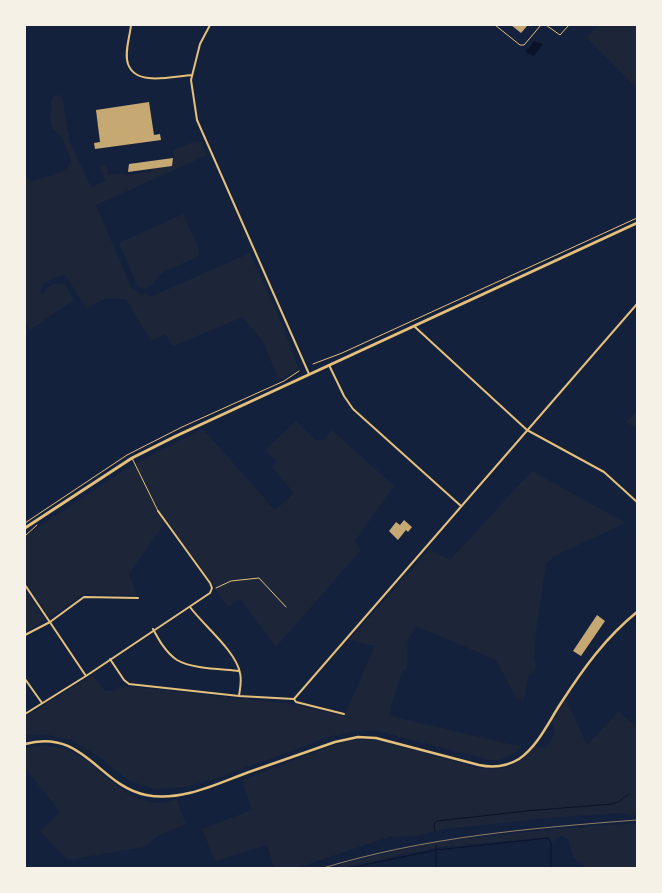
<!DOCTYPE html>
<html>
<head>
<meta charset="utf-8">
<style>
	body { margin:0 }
	#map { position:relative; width:662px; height:893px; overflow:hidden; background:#14213d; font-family:"DM Sans",sans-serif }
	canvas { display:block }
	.frame { position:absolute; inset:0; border:26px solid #f6f1e7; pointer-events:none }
</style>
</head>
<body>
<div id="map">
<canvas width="662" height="893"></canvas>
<div class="frame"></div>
</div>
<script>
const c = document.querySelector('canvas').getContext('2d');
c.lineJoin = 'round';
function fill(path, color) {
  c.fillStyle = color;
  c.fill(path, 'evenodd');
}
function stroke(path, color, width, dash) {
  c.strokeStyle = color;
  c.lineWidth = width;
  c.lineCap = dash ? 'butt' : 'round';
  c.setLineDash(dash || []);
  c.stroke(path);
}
fill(new Path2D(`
	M598 25H637V88L587 38Z
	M60 95 62 97 70 142 91 187 106 181 99 166 106 165 108 175 124 173 125 175 151 172V169L172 166V162L174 161 173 150 196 141 201 142 207 155 205 156 96 205 132 289 141 294 147 293 150 297 250 253 285 331 298 368 294 372 279 380 263 342 243 317 173 346 165 334 151 341 126 299H103L87 309 65 275 53 278 43 284 40 293 43 294C49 284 54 283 65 284L74 300 30 330 25 323V177L32 181C45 177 68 175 71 160L61 136 53 129 50 119 52 98 55 96Z
	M183 214 198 247 199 256 162 273 150 287 142 289 137 285 119 243Z
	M637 411V429L626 422Z
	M296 421 315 440H323L332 430 394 486 355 541 361 550 276 647 240 599 228 607 167 520 129 574 137 595 83 594 50 618 25 581V538L37 528 132 465 203 429 275 510 294 493 272 467 277 462 265 450Z
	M532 471 626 523 556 555 546 564 536 631 534 659 536 666 535 670 528 677 524 701 517 699 496 660 416 626 408 640 407 669 402 671 391 706 390 716 522 747C513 755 502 761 490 760L377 731H356L332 736 214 779 186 787 156 789 129 781 101 758 71 740 43 734 25 736V717L93 675 104 690 113 691 124 686 292 704 344 716 375 646 349 640 429 550 450 560Z
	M25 589 45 620 25 632Z
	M566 699 587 745 619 711 633 725 637 721V816L619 813 548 818 446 829 414 836 389 837 297 868H274L267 845 215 861 202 829 252 810 242 780 334 745 353 740 376 739 478 768C504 772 518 767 535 747L546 748 555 732 552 720Z
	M38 746C48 746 58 746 68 750 101 763 119 801 158 803 164 803 171 801 177 800L186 824 158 836 144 847 67 860 40 831 60 812 25 768V748Z
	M637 823V868H587L573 858 569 840 562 836 555 839 552 843 549 837 435 848 341 868V864L353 861 436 842 555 829Z`), '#1d2539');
fill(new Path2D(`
	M534 41 543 44 534 56 525 52Z`), '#0b132b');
stroke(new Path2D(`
	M435 832 434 824 437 821 526 811 612 804 618 802 629 794
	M349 868 436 850 548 838 551 843V868
	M436 868V845`), '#0b132b', 1);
fill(new Path2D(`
	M511 25H528L521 33Z
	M149 102 154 135 160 134 161 140 95 149 94 143 100 142 96 110Z
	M173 158 172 166 128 172 129 164Z
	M404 520 412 527 408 532 406 530 398 540 389 531 396 522 400 525Z
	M597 615 605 621 581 656 573 651Z`), '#c6a872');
stroke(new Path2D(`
	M313 364 342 353 637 218
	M25 523 127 455 182 427 284 381 299 371
	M25 536 37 525
	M216 588 231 581 259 578 286 607`), '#e5c07b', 1);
stroke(new Path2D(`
	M495 25 520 45H524L541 25
	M546 25 560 35 569 25
	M132 458 158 511`), '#e5c07b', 1);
stroke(new Path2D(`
	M131 25C130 36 124 53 128 64 136 87 173 76 192 75
	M210 25 200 44 191 80 197 120 309 374
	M415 327 527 430 604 472 637 502
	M329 365 344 396 353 409 461 506
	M25 585 86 676
	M190 607C203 625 236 651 240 673 242 680 240 689 239 696
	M153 629C159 640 166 653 177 660 192 669 222 669 239 671
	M25 635 50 622 84 597 138 598
	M110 659 124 680 129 684 239 696 294 699 296 702 344 714
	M25 679 42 703
	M294 699 637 304
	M25 714 86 676 210 593 212 588 210 583 158 511`), '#e5c07b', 2);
stroke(new Path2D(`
	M25 744C84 728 98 785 146 795 181 802 216 784 249 772 278 762 306 752 335 742L358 737 376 738 479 765C493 768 506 767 519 759 538 746 549 721 561 703 583 669 605 638 637 612`), '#e5c07b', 2.5);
stroke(new Path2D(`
	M25 528 132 458 176 436 637 223`), '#e5c07b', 3);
stroke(new Path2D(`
	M323 868C425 837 531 828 637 820`), '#918062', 1);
</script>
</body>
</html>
